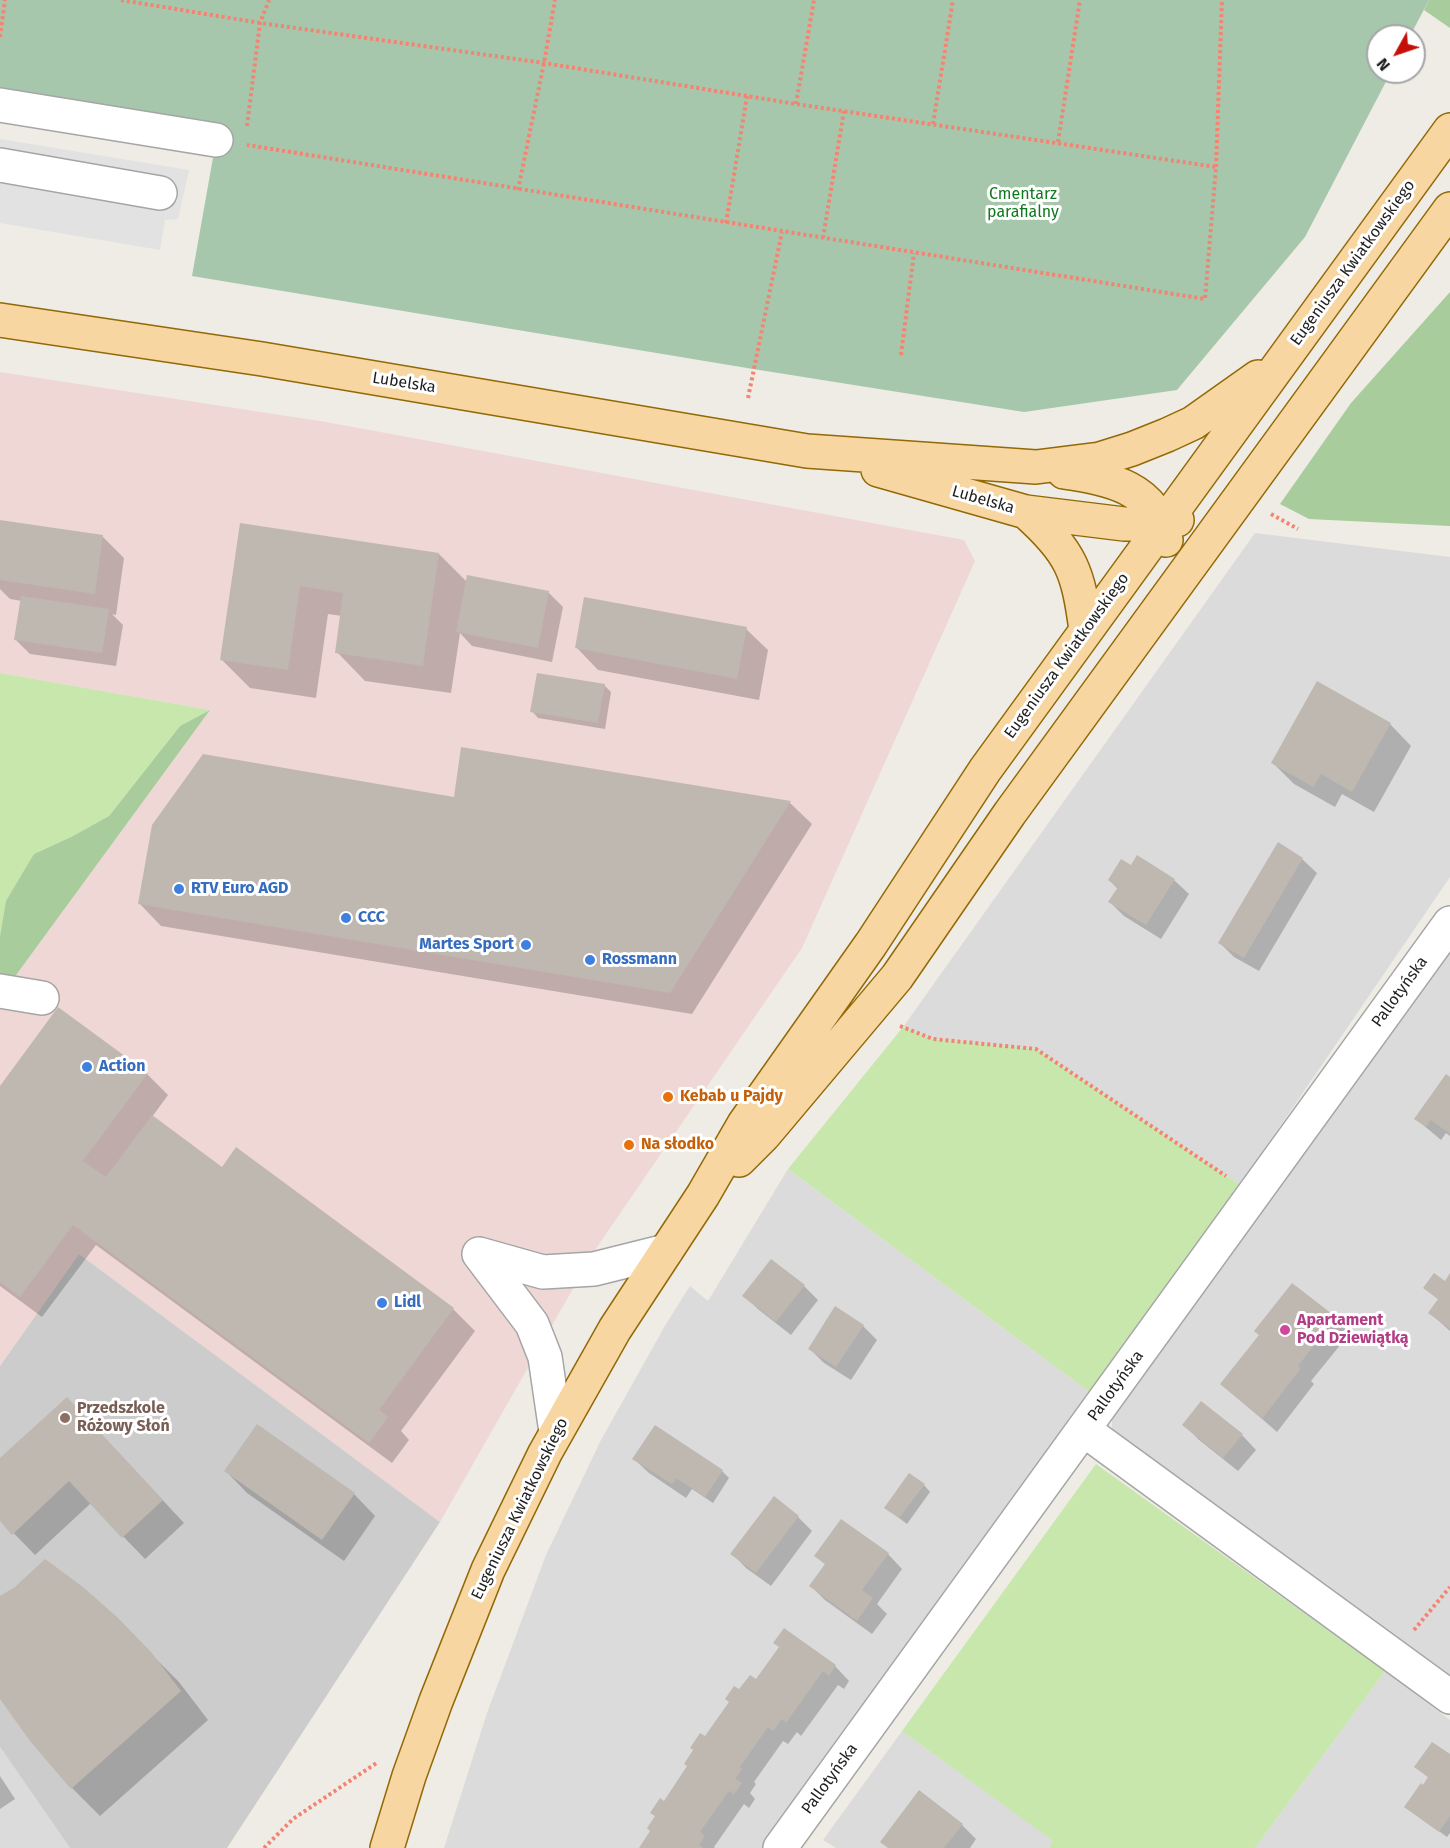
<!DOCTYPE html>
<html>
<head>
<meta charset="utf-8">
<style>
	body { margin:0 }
	#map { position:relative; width:1450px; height:1848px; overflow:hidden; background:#efece5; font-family:"Fira Sans",sans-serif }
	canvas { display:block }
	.north { position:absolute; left:1366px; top:24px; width:60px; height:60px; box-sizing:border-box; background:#fff; border:2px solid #a5a5a5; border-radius:50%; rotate:230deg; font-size:16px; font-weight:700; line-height:24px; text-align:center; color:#1e1e1e }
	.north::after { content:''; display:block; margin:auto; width:21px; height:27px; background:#c41008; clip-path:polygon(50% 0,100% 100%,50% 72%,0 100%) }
</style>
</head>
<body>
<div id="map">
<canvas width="1450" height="1848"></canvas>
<div class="north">N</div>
</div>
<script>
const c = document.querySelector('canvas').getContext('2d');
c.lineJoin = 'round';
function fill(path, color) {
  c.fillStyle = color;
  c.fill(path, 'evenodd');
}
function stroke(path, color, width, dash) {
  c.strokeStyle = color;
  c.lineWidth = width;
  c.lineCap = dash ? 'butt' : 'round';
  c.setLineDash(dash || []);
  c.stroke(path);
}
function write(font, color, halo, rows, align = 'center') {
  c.font = font + ' "Fira Sans",sans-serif';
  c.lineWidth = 6;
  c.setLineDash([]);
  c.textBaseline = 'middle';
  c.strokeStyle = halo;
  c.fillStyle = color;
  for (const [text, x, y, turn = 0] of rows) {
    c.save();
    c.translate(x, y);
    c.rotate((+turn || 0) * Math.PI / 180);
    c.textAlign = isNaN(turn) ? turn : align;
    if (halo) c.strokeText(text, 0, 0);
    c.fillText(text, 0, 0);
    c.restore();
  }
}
fill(new Path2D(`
	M1255 533 1450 557V877L1240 1185 1036 1049 933 1039 903 1027Z
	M1450 946V1682L1112 1429V1413Z
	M788 1169 1091 1393 766 1848H444L487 1713 546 1555 601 1440 666 1324 690 1286 708 1301Z
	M1385 1671 1450 1720V1848H1255Z
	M902 1731 1054 1841 1049 1848H836L823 1840Z
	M0 1747 70 1848H0Z`), '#dcdbdb');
fill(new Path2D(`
	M0 372 326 422 964 540 975 561 802 948 595 1250 440 1522 79 1254 0 1366V997L210 710 0 673Z`), '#efd7d5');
fill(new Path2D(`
	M79 1254 440 1522 227 1848H70L0 1747V1366Z`), '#ccc');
fill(new Path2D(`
	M0 673 210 710 180 726 109 816 71 837 34 854 0 937Z
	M903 1027 933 1039 1036 1049 1240 1185 1091 1393 788 1169Z
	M1096 1464 1385 1671 1255 1848H1049L1053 1841 902 1731Z`), '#c7e7ad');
fill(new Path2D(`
	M1429 0H1450V28L1424 10Z
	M1450 292V526L1309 519 1280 504 1351 403Z
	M210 710 0 997V937L6 901 34 854 71 837 109 816 180 726Z`), '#a8cc9b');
fill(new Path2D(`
	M0 0H1429L1410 36H1378V72H1391L1305 237 1177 390 1024 412 753 369 192 276 219 124 0 88Z`), '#a7c7ad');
fill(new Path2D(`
	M0 139 189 170 178 219 165 220 160 250 0 223Z`), '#e2e2e2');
fill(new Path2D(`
	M0 521 103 537 124 558 116 615 112 614 123 625 116 666 30 654 16 640 22 601 10 599 0 589Z
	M241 524 439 554 467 582 468 577 549 593 563 607 552 662 472 646 460 633 451 693 365 681 337 652 342 616 328 614 316 698 250 688 222 660Z
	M746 629 768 650 759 700 598 670 577 648Z
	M604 685 611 692 605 729 538 718 532 711Z
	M1390 724 1411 746 1374 812 1342 794 1335 807 1294 784 1273 763Z
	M462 749 790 803 812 824 692 1014 161 926 140 904 455 798Z
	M1302 859 1317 873 1259 971 1234 957 1220 943Z
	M1132 867 1174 880 1189 894 1161 939 1124 916 1110 902 1118 889 1109 880Z
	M147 1074 168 1095 152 1117 223 1169 237 1149 453 1309 475 1331 401 1431 409 1440 392 1463 96 1245 42 1317 0 1286V1088Z
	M1450 1079V1136L1446 1133 1441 1140 1416 1119Z
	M1450 1276V1331L1430 1313 1439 1300 1425 1288 1445 1283Z
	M1293 1285 1335 1319 1350 1333 1311 1381 1314 1384 1277 1432 1222 1384 1260 1335Z
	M804 1286 818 1300 791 1335 759 1310 744 1296Z
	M863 1326 877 1340 851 1380 824 1363 810 1349Z
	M88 1420 184 1523 145 1559 91 1503 35 1555 0 1519V1461Z
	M1184 1424 1242 1435 1256 1450 1238 1471 1198 1439Z
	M634 1459 722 1471 729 1478 713 1503 692 1489 686 1498 649 1473Z
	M226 1471 354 1494 375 1516 344 1561 247 1493Z
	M924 1485 930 1492 907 1524 886 1508Z
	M798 1517 812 1531 771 1586 746 1568 732 1553Z
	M888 1554 902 1569 877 1604 887 1614 872 1634 825 1600 811 1586 826 1565 816 1556Z
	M16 1588 146 1649 179 1682 208 1720 100 1816 72 1788 18 1723 0 1695V1599Z
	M835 1666 849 1681 844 1689 838 1685 801 1736 797 1732 788 1744 783 1741 754 1782 756 1784 750 1793 755 1799 749 1808 744 1804 714 1847 715 1848H641L652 1832 664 1803 706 1738 740 1691 756 1681Z
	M1450 1756V1833L1447 1837 1406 1807 1429 1778 1416 1767Z
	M0 1776 15 1799 0 1809Z
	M962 1825 976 1839 970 1848H888Z`), '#0003');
fill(new Path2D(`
	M0 520 103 535 95 594 0 580Z
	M240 523 439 553 423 666 335 653 343 593 300 586 288 670 220 660Z
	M467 575 549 591 538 648 456 632Z
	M21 596 109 609 102 653 14 640Z
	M584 597 747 627 737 679 575 648Z
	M537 673 605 684 598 723 530 712Z
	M1317 681 1391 723 1352 792 1321 774 1313 787 1271 763Z
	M461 747 791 801 670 993 138 904 152 825 203 754 454 797Z
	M1278 842 1303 858 1244 958 1218 943Z
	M1137 855 1175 879 1146 925 1108 902 1118 887 1108 880 1121 859 1131 865Z
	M58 1007 148 1073 83 1161 106 1177 152 1115 222 1167 236 1147 454 1308 379 1410 388 1417 369 1443 73 1225 20 1297 0 1282V1086Z
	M1446 1074 1450 1077V1134L1431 1120 1426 1127 1414 1119Z
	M771 1259 805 1285 776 1322 742 1296Z
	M1434 1273 1445 1281 1450 1273V1329L1428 1313 1438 1299 1423 1288Z
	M1292 1283 1336 1317 1298 1366 1301 1368 1262 1419 1220 1384 1259 1335 1254 1331Z
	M835 1306 864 1325 836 1367 808 1349Z
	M67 1397 163 1500 122 1538 69 1481 12 1535 0 1521V1458Z
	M1201 1401 1243 1434 1223 1458 1182 1425Z
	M257 1424 355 1493 322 1540 224 1471Z
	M655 1425 723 1470 705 1497 676 1478 672 1484 632 1459Z
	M909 1473 925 1484 899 1518 884 1508Z
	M774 1496 799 1516 756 1573 730 1554Z
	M841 1519 889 1553 862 1590 873 1598 857 1621 809 1586 825 1564 814 1556Z
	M45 1559 83 1587 118 1618 151 1652 181 1691 71 1789 30 1741 0 1699V1596L15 1587Z
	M784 1628 836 1665 829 1676 823 1671 786 1723 782 1719 773 1731 768 1727 740 1767 742 1769 735 1779 742 1783 734 1794 729 1791 700 1832 705 1836 699 1845 703 1848H639L650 1831 647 1828 655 1816 650 1813 660 1798 664 1801 687 1766 684 1764 693 1750 690 1748 700 1733 705 1736 729 1702 725 1699 734 1686 739 1689 750 1675 756 1679 779 1647 773 1643Z
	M1432 1742 1450 1754V1816L1439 1832 1404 1807 1421 1783 1423 1785 1428 1777 1414 1767Z
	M919 1790 963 1824 944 1848H888L880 1842Z`), '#bfb8b1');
const minor = new Path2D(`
	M0 105 216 140
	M0 165 160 193
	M0 991 42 998
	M479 1254 532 1324 545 1357 556 1432
	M479 1254 543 1272 594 1269 666 1251
	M1084 1430 1450 1697
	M780 1848 1450 923`);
const major = new Path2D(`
	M0 320 262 359 807 451 1036 467 1100 459 1132 449 1167 435 1193 423 1258 377
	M878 470 1026 512 1124 524H1163L1177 520
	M1064 472C1111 479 1155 487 1166 540
	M1026 512C1072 553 1078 571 1086 630
	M739 1160 764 1135 897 977 1010 813 1450 209
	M387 1848 409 1776 436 1701 488 1570 545 1453 615 1329 703 1195 744 1124 871 944 985 770 1450 130`);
stroke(minor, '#a5a5a5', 36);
stroke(major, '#926906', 36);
stroke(new Path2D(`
	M121 0 260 23 544 63 796 104 1216 167 1205 299 247 145
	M0 37 5 0
	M796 104 814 0
	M933 124 953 0
	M247 126 260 23 269 0
	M1058 142 1080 0
	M1216 167 1222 0
	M518 190 544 63 555 0
	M726 223 747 96
	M823 238 844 111
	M901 355 914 253
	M748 398 782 232
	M1271 514 1298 529
	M900 1026 933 1039 1036 1049 1226 1176
	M1414 1630 1450 1587
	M264 1848 293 1819 378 1762`), '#f48371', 4, [3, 3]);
stroke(minor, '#fff', 33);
stroke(major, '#f8d6a1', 33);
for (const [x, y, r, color] of [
	[179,889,6,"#3f7fe0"],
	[346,918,6,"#3f7fe0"],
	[526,945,6,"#3f7fe0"],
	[590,960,6,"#3f7fe0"],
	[87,1067,6,"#3f7fe0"],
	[668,1097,6,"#e8710a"],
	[629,1145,6,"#e8710a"],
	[382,1303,6,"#3f7fe0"],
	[1285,1330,6,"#d1479c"],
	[65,1418,6,"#8d6e63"]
]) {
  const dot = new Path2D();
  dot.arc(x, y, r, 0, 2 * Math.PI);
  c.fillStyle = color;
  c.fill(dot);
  stroke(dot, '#fff', 2);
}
write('16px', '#10791d', '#fff', [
	["Cmentarz",1023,195],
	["parafialny",1023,213]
]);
write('16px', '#1e1e1e', '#fff', [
	["Eugeniusza Kwiatkowskiego",1353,263,-54],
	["Lubelska",404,383,9],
	["Lubelska",983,500,16],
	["Eugeniusza Kwiatkowskiego",1067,656,-54],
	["Pallotyńska",1400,992,-54],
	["Pallotyńska",1116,1386,-54],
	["Eugeniusza Kwiatkowskiego",520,1509,-64],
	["Pallotyńska",830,1779,-54]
]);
write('bold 16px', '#366cbe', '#fff', [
	["RTV Euro AGD",191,889],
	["CCC",358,918],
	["Martes Sport",514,945,"right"],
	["Rossmann",602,960],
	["Action",99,1067],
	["Lidl",394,1303]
], 'left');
write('bold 16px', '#c56008', '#fff', [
	["Kebab u Pajdy",680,1097],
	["Na słodko",641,1145]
], 'left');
write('bold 16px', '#b23c85', '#fff', [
	["Apartament",1297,1321],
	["Pod Dziewiątką",1297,1339]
], 'left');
write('bold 16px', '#785e54', '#fff', [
	["Przedszkole",77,1409],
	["Różowy Słoń",77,1427]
], 'left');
</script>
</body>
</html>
